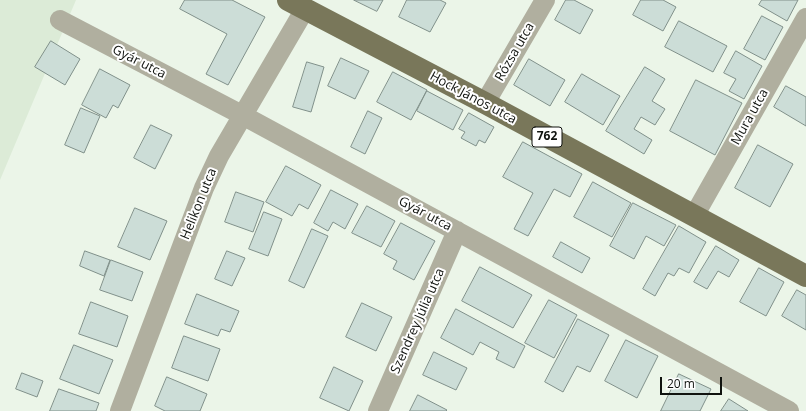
<!DOCTYPE html>
<html>
<head>
<meta charset="utf-8">
<style>
	body { margin:0 }
	#map { position:relative; width:806px; height:411px; overflow:hidden; background:#ebf5e8; font-family:"Open Sans",sans-serif }
	canvas { display:block }
	.scale { position:absolute; left:660px; top:377px; width:62px; height:18px; box-sizing:border-box; border:2px solid #10130f; border-top:0; padding-left:5px; font-size:12px; line-height:14px; white-space:nowrap; color:#10130f; -webkit-text-stroke:3px #fff; paint-order:stroke }
</style>
</head>
<body>
<div id="map">
<canvas width="806" height="411"></canvas>
<div class="scale">20 m</div>
</div>
<script>
const c = document.querySelector('canvas').getContext('2d');
c.lineJoin = 'round';
function fill(path, color) {
  c.fillStyle = color;
  c.fill(path, 'evenodd');
}
function stroke(path, color, width, dash) {
  c.strokeStyle = color;
  c.lineWidth = width;
  c.lineCap = dash ? 'butt' : 'round';
  c.setLineDash(dash || []);
  c.stroke(path);
}
function write(font, color, halo, rows, align = 'center') {
  c.font = font + ' "Open Sans",sans-serif';
  c.lineWidth = 4;
  c.setLineDash([]);
  c.textBaseline = 'middle';
  c.strokeStyle = halo;
  c.fillStyle = color;
  for (const [text, x, y, turn = 0] of rows) {
    c.save();
    c.translate(x, y);
    c.rotate((+turn || 0) * Math.PI / 180);
    c.textAlign = isNaN(turn) ? turn : align;
    if (halo) c.strokeText(text, 0, 0);
    c.fillText(text, 0, 0);
    c.restore();
  }
}
fill(new Path2D(`
	M0 0H76L0 180Z`), '#dcebd7');
const building = new Path2D(`
	M185 0H232L265 17 228 85 206 74 227 34 180 9Z
	M354 0H383L377 11Z
	M407 0H440L446 3 430 32 399 17Z
	M566 0H574L593 10 580 34 555 20Z
	M641 0H663L676 7 663 31 633 15Z
	M762 0H798L787 21 759 5Z
	M762 16 783 27 765 60 744 49Z
	M679 21 727 46 713 72 665 47Z
	M51 41 80 59 65 85 35 67Z
	M736 51 762 66 744 99 729 91 736 79 724 73Z
	M341 58 369 71 355 99 328 86Z
	M529 59 565 80 550 106 514 85Z
	M307 62 324 67 311 112 293 107Z
	M645 67 665 79 652 101 665 109 655 125 641 117 634 129 652 140 644 154 606 131Z
	M100 69 130 85 118 108 113 105 106 118 82 105Z
	M393 72 427 90 411 120 377 102Z
	M582 74 620 96 603 125 565 102Z
	M696 80 742 103 715 155 670 131Z
	M786 86 806 97V126L774 107Z
	M427 91 463 110 453 130 417 111Z
	M81 108 100 116 84 153 65 145Z
	M368 111 382 118 365 154 351 147Z
	M469 113 494 127 485 143 479 140 476 146 461 138 465 132 459 129Z
	M151 125 172 135 155 169 134 158Z
	M523 142 582 174 570 197 554 189 528 236 514 229 533 193 503 177Z
	M758 145 793 164 770 207 735 188Z
	M286 166 321 185 308 209 299 204 292 216 266 202Z
	M593 182 631 203 612 237 574 217Z
	M331 190 358 204 345 229 333 222 328 231 314 223Z
	M236 192 264 202 253 232 225 222Z
	M633 203 676 225 664 246 646 236 634 259 610 246Z
	M367 206 395 221 381 247 352 233Z
	M135 208 167 221 150 260 118 247Z
	M264 212 282 219 268 256 249 249Z
	M401 223 435 241 414 280 393 269 397 261 384 254Z
	M679 226 706 242 689 273 679 268 674 276 668 273 655 296 643 289Z
	M312 229 328 236 304 288 289 281Z
	M561 242 590 258 582 273 553 257Z
	M716 246 739 260 729 277 718 271 707 289 694 282Z
	M85 251 110 260 104 276 80 266Z
	M227 251 245 258 232 286 215 279Z
	M111 260 143 272 132 301 100 290Z
	M480 267 532 295 513 328 462 301Z
	M759 268 784 282 766 316 740 302Z
	M797 290 806 295V330L782 316Z
	M197 294 239 311 230 332 221 329 218 336 185 324Z
	M549 300 577 315 554 358 525 343Z
	M91 302 128 316 117 347 79 334Z
	M362 303 392 317 376 351 346 337Z
	M456 309 525 346 514 368 496 359 499 352 480 342 473 355 441 338Z
	M578 319 609 335 590 372 577 366 563 392 545 382Z
	M184 336 220 349 208 381 172 368Z
	M626 340 658 356 637 398 605 381Z
	M74 345 113 360 99 394 60 379Z
	M434 352 467 368 456 390 423 375Z
	M334 367 363 381 349 411 320 398Z
	M22 373 43 381 37 397 16 389Z
	M679 374 711 389 700 411H661Z
	M167 377 207 394 200 411H165L155 406Z
	M59 389 99 403 96 411H50Z
	M418 395 447 410 446 411H410Z
	M729 399 748 411H721Z`);
fill(building, '#ccddd7');
stroke(building, '#80908a', 1);
stroke(new Path2D(`
	M60 20 244 116 789 411
	M485 103 545 0
	M694 216 806 18
	M120 411 204 188 219 156 305 9
	M378 411 457 231`), '#b0af9f', 20);
stroke(new Path2D(`
	M288 0 485 103 806 276`), '#79775a', 22);
for (const [x, y, w] of [
	[547,137,30]
]) {
  const box = new Path2D();
  box.roundRect(x - w / 2, y - 10, w, 20, 3);
  c.fillStyle = '#fff';
  c.fill(box);
  stroke(box, '#10130f', 1);
}
write('bold 12px', '#10130f', null, [
	["762",547,137]
]);
write('13px', '#10130f', '#fff', [
	["Rózsa utca",515,52,-60],
	["Gyár utca",139,62,27],
	["Hock János utca",473,98,28],
	["Mura utca",750,117,-61],
	["Helikon utca",199,204,-68],
	["Gyár utca",425,214,28],
	["Szendrey Júlia utca",418,321,-66]
]);
</script>
</body>
</html>
